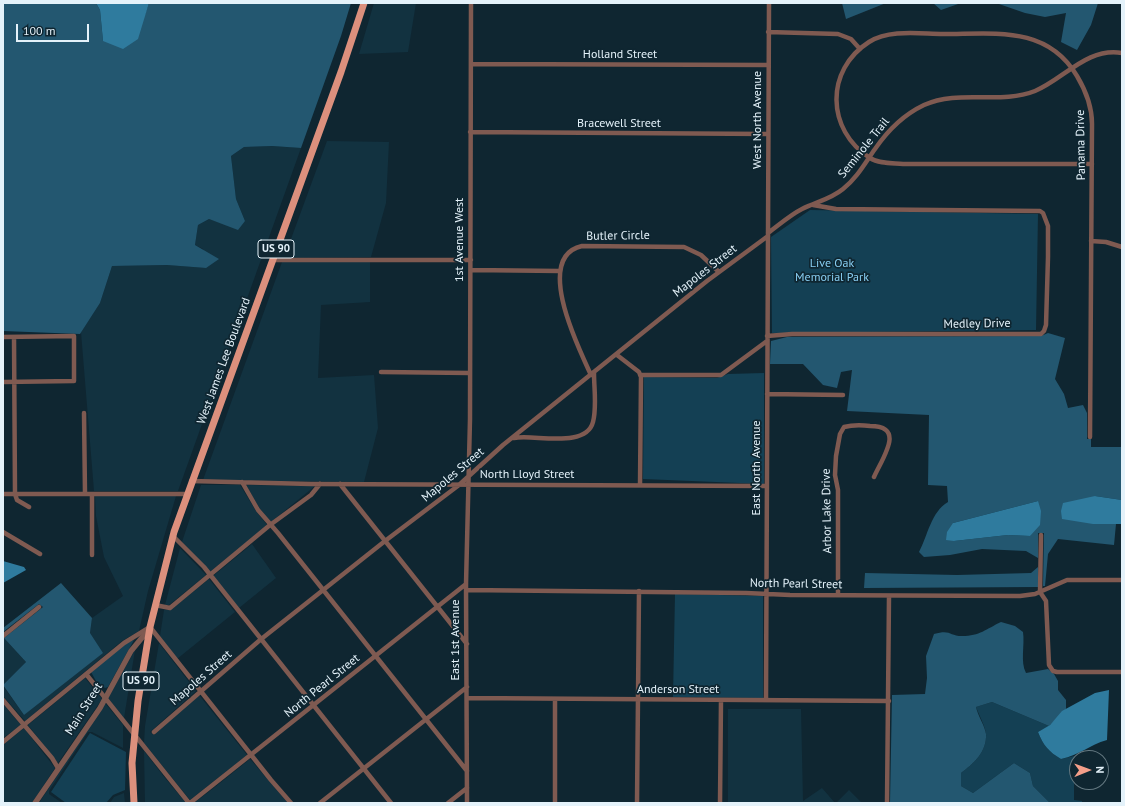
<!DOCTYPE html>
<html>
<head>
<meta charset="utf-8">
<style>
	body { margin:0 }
	#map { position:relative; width:1125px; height:806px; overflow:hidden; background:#0f2631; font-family:"PT Sans",sans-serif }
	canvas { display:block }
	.frame { position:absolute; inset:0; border:4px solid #e4f2fa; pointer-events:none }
	.north { position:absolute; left:1069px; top:750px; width:40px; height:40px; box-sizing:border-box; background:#0f2631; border:1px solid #647881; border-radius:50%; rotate:89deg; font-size:11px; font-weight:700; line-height:16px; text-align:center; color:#e4f2fa }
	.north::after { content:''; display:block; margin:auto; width:14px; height:18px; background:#f49e89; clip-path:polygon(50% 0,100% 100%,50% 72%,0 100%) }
	.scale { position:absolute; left:16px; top:24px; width:73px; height:18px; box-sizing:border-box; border:2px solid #e4f2fa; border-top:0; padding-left:5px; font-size:12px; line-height:14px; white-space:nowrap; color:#e4f2fa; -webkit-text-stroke:3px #0f2631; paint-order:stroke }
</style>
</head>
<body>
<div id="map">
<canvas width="1125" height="806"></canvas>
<div class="frame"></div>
<div class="north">N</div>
<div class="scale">100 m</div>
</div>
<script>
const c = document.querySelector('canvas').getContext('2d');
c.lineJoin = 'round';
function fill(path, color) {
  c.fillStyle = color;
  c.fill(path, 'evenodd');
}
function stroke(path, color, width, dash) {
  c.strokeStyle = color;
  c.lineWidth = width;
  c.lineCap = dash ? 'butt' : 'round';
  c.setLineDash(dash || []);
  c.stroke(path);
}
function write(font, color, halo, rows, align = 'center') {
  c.font = font + ' "PT Sans",sans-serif';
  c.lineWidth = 3.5;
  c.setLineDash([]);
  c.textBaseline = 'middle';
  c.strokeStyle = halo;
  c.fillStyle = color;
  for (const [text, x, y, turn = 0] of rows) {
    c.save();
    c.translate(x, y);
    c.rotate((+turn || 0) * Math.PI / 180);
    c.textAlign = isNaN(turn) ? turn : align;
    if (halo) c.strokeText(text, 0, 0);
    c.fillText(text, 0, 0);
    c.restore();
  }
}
fill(new Path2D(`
	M374 3H416L408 52 359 54Z
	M327 141 389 142 386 203 371 257 284 258Z
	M272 146 301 148 178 491H94L81 332 100 303 112 266 167 265 206 268 203 249 195 245 198 225 209 219 221 223 245 221 236 199 231 156 244 147Z
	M282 262H370V302L321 305 318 378 374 375 378 428 364 482 203 480Z
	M201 485H240L256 511 267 525 210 572 182 542Z
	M246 485 315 486 271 522 260 509Z
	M95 496H176L148 591 139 631 122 641 25 721 3 696V686L24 715 90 633 92 618 123 596 104 557 96 516Z
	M252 544 276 578 239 608 213 576Z
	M180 548 206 575 169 605H165Z
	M209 579 235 612 177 659 160 636 164 610 172 609Z
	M4 638 26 662 3 685V639Z
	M159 643 196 691 150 732 154 735 199 695 247 755 190 800 144 743 145 726Z
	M135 650 124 718 108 698Z
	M85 678 102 699 58 763 28 725Z
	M105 703 123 725V748L92 732H88L49 791V794L62 803H39Z
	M3 704 21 725 3 738Z
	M728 709H801L803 801 822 788 835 803H728Z
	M24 728 55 768 32 803H3V745Z
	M144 751 165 778 186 803H145Z
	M250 759 288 803H194L215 787Z
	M849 790 862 803H836Z
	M124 793 125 803H110L114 797Z`), '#123240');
fill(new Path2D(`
	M810 210 1038 214 1036 330 772 333 771 237Z
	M764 373V484L643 479 644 377 717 378 728 374Z
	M675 594 763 596V698L673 697Z
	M134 640 108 687 105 688 96 681 91 672 124 644Z
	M992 702 1049 726 1038 732C1043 745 1049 752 1061 759L1074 756V800L1082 801V803H1050L1033 786 1030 773 1014 763 973 793 961 786V773C973 764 987 752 986 734 985 726 979 715 976 707Z
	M90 733 126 752 125 790 113 795 106 803H66L51 792Z`), '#144054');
fill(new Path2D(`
	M3 3H96L100 10 103 41 143 20 149 3H351L341 36 301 148 272 146 244 147 231 156 236 199 245 221 238 230 209 219 198 225 195 245 219 259 206 268 167 265 112 266 100 303 80 334 3 331Z
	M842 3H886L846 19Z
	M933 3H961L941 10Z
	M980 3H1098L1091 25 1077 50 1061 42 1066 13 1045 17 1025 13 999 4Z
	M1048 333 1065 338 1055 379 1064 394 1068 408 1083 405 1087 413V439H1091V447H1122V500L1095 496 1093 524H1116L1114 545 1058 539 1048 554 1045 586H1043L1044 533H1038V558L1026 551 982 549 950 555 924 557 919 552C928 535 931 512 948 502L947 486 928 485 929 415 847 411 852 370 841 372 837 388 823 385 803 364H770L771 341 787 337 1041 336ZM1038 501 1030 536 1008 535 954 541 953 523Z
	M1038 567V587L864 588 865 573 957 575 1031 573Z
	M61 583 92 618 90 633 103 653 24 715 3 685 26 662 4 638 43 607 39 604 3 632V628Z
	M1001 622 1015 626 1023 632C1025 645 1020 662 1026 673L1048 669 1054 674 1058 681V690L1066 700V709L1049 726 992 702 976 707C978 716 985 726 986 734 987 752 973 764 961 773V786L973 793 1014 763 1030 773 1033 786 1050 803H890L892 695 925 694 927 678 926 656 934 634C951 629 949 636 962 636 980 636 986 629 1001 622Z`), '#235770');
fill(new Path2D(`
	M96 3H149L138 39 123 49 103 41 100 10Z
	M1095 496 1122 500V524H1093L1062 519 1061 511 1063 503Z
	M1038 501 1041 511 1040 525 1030 536 1008 535 954 541 946 540 947 532 953 523Z
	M3 561 24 567 26 570 3 583Z
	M1109 690 1107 740C1089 745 1080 755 1061 759 1049 752 1043 745 1038 732L1050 725 1062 711 1095 693Z`), '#2f7b9e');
stroke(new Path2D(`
	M768 32 838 34 851 39 860 49
	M471 64 768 65
	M470 132 768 134
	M768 233C779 225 790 215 802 209 816 202 831 199 843 189 857 178 865 163 875 149 888 130 903 115 924 105 959 89 1000 105 1035 91 1064 79 1087 47 1122 53
	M1091 241 1106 242 1122 247
	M272 260H471
	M471 270 560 271
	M767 336 792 334H1041L1044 331 1046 325 1048 257V226L1043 213 1040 211 836 209 813 205
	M3 337 74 336V381L3 382
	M14 337 15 494 17 500 29 507
	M617 355 639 372 641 377 640 485
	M381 372 470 373
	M591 375C579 349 533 257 582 246L684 247 701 255 719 272
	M640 375H721L767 341
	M767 394 843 395
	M84 413 85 494
	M1090 437 1092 124C1092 106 1086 91 1077 76 1047 25 994 34 943 34 920 34 890 29 869 42 825 70 826 130 870 158 879 164 892 163 903 164H1092
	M514 438C534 434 586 449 593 422 597 407 594 389 594 373
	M191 481 311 484 766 486
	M242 482 258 510 278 533 467 771
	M340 484 467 644
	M3 494H187
	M92 494V555
	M3 532 40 554
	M1041 535 1040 592 1046 601 1049 665 1053 671 1057 672H1122
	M173 536 204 567 391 803
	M466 590 746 593 790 595 1020 596 1035 594 1067 580H1122
	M838 595V490L835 475 836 456 840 434 844 427C852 425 861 425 870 426 906 426 883 457 874 477
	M155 605 170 608 270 525 311 495 320 484
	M3 636 39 607
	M86 674 189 803
	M467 698 889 701
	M3 700 52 758 58 768
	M766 700 769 3
	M154 732 260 640 385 541 459 485 503 445 707 281 768 236
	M3 742 124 643 150 627 271 780 291 803
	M190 803 466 584
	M320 803 467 687
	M448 803 467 788
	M467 803 466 584 470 419 471 3
	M555 803V699
	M637 803 639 591
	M720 803 721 700
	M887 803 889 596`), '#7f5a51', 4.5);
stroke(new Path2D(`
	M35 803 100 708 131 651 150 628`), '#7f5a51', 5.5);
stroke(new Path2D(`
	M134 803 132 763 138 701 150 627 174 532 341 72 364 3`), '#dc907d', 7);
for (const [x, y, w] of [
	[276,249,36],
	[141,681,36]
]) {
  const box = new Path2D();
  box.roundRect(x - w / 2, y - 9, w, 18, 3);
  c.fillStyle = '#0f2631';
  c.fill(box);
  stroke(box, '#e4f2fa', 1);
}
write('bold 11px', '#e4f2fa', null, [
	["US 90",276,249],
	["US 90",141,681]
]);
write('12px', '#e4f2fa', '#0f2631', [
	["Holland Street",620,55],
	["West North Avenue",758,120,-90],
	["Bracewell Street",619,124],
	["Panama Drive",1081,145,-91],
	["Seminole Trail",864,148,-51],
	["Butler Circle",618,236,-1],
	["1st Avenue West",460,240,-90],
	["Mapoles Street",705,271,-38],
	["Medley Drive",977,324,-1],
	["West James Lee Boulevard",224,361,-70],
	["East North Avenue",757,468,-90],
	["Mapoles Street",453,475,-40],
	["North Lloyd Street",527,475],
	["Arbor Lake Drive",827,511,-91],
	["North Pearl Street",796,584,1],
	["East 1st Avenue",456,640,-90],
	["Mapoles Street",201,678,-41],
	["North Pearl Street",322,686,-39],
	["Anderson Street",678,690],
	["Main Street",84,709,-58]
]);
write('12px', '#88cef2', '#0f2631', [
	["Live Oak",832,264],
	["Memorial Park",832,278]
]);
</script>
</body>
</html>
